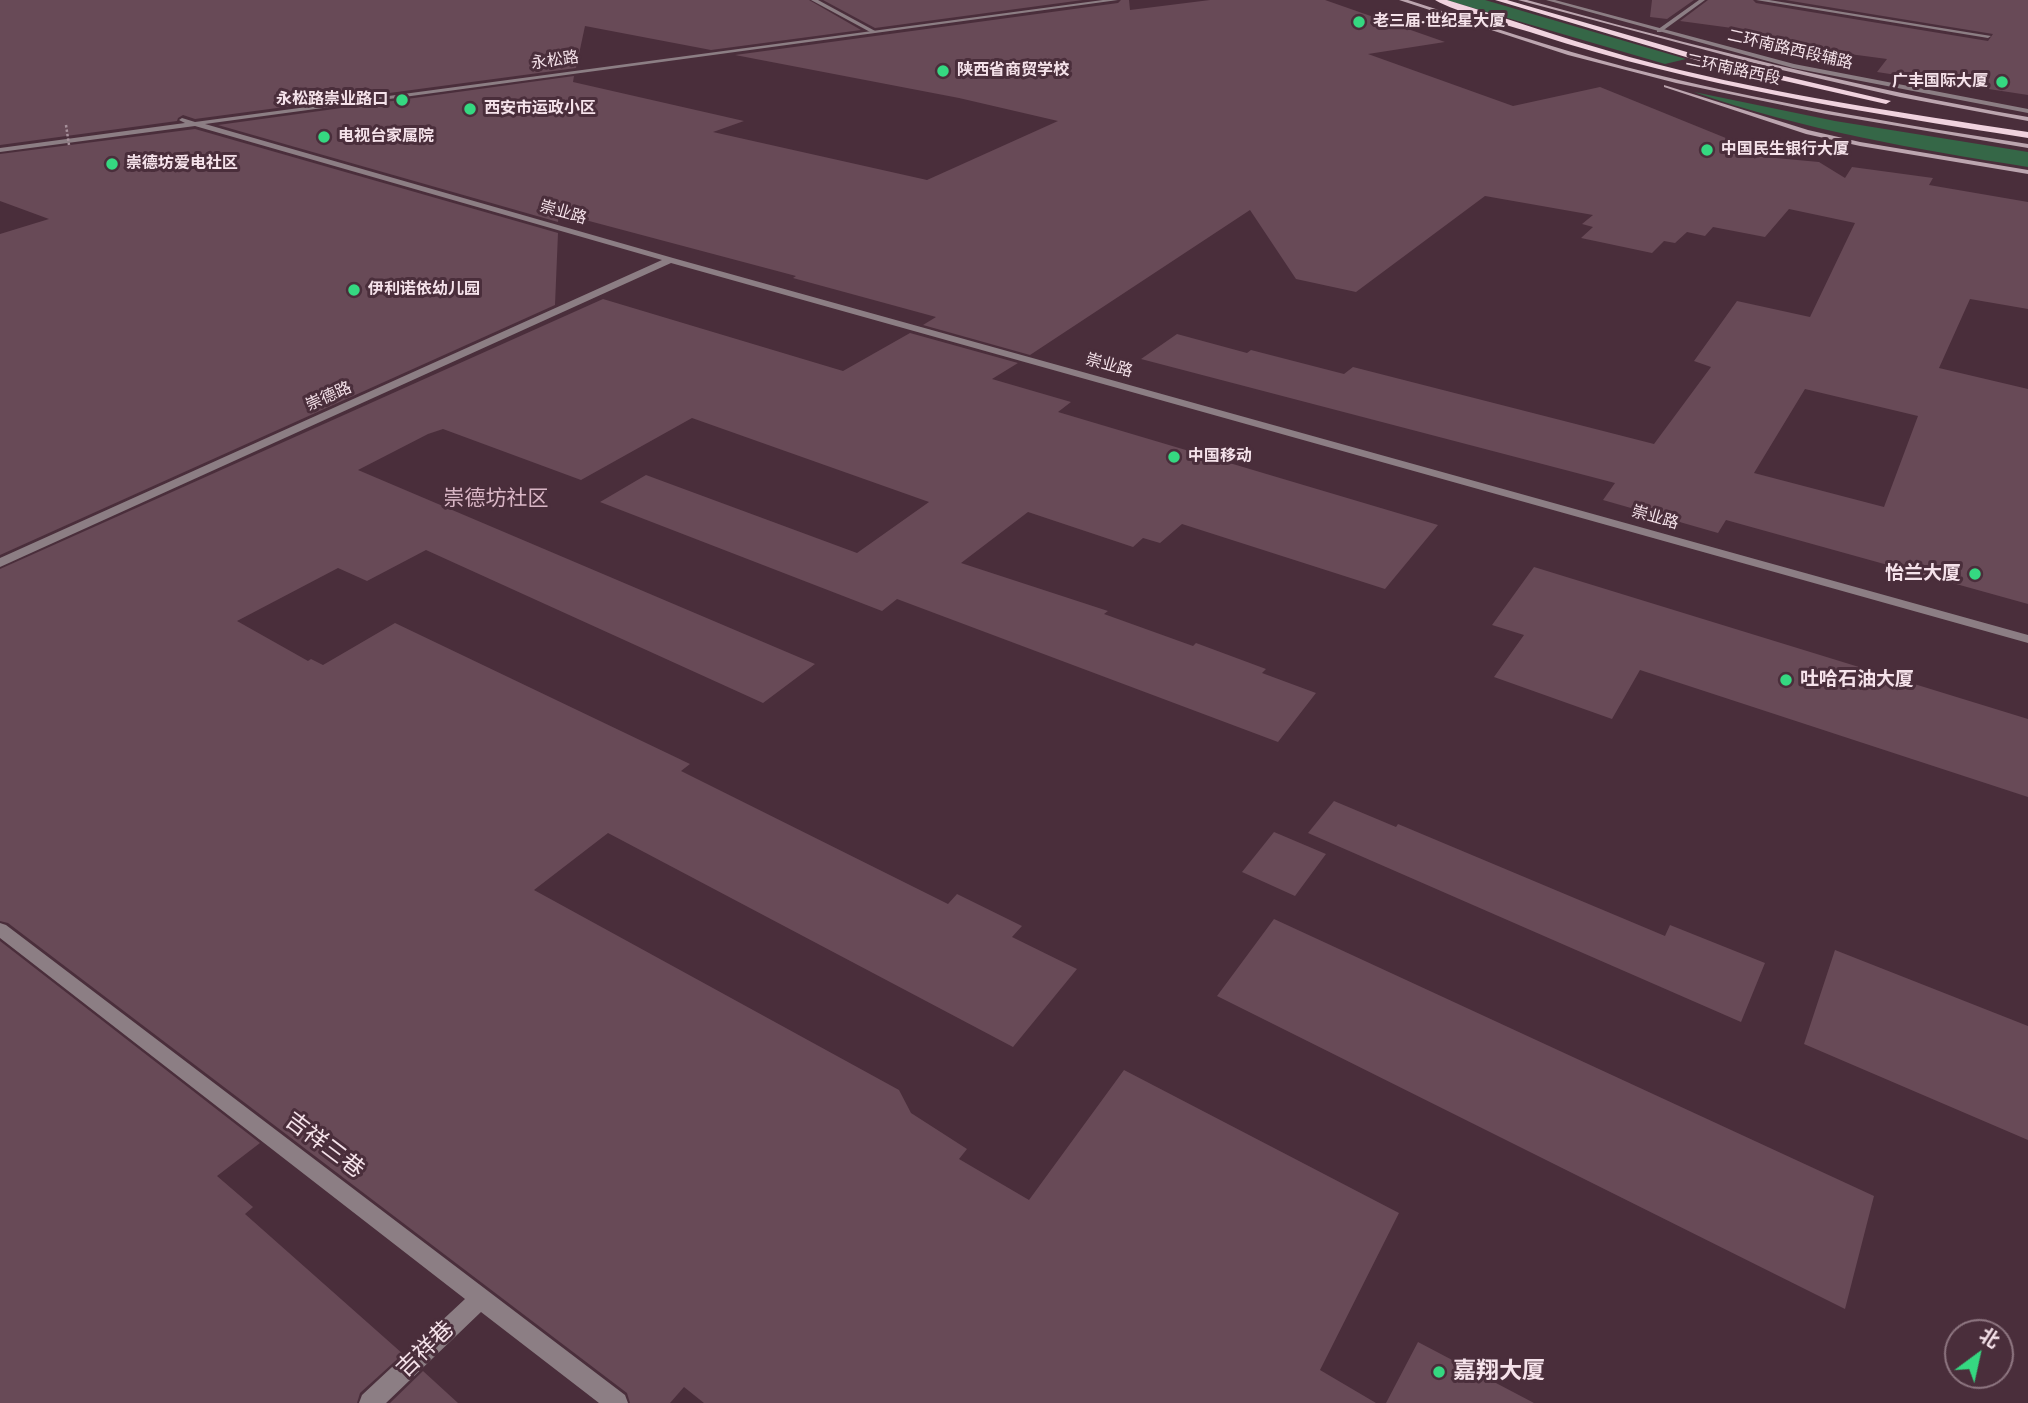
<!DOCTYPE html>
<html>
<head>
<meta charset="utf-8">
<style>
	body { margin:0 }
	#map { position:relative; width:2028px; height:1403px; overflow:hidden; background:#4a2e3b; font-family:"Varela Round","Noto Sans SC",sans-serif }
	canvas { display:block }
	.north { position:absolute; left:1944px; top:1319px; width:70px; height:70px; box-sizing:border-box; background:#4a2e3b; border:2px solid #8e7681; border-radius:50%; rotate:33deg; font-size:19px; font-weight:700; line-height:28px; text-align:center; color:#f5e2ea }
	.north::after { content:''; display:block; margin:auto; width:24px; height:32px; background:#35d881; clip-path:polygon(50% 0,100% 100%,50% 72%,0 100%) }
</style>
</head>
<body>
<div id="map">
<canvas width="2028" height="1403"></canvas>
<div class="north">北</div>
</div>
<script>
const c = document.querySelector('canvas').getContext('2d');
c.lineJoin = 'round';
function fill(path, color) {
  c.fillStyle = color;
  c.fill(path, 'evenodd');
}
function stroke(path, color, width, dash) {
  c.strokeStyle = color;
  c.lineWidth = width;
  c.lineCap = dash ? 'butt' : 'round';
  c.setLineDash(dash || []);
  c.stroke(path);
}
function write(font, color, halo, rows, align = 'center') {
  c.font = font + ' "Varela Round","Noto Sans SC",sans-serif';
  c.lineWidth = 6;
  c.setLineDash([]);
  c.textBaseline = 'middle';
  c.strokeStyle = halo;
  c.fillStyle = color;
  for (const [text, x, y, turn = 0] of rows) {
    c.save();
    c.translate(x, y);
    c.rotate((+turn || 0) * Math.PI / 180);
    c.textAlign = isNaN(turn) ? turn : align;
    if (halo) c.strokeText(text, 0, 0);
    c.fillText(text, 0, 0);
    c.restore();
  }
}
fill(new Path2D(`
	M1446 0H1485L1686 59 1665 64Z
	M1694 92 1835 121 2028 152V167C1915 149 1803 130 1694 92Z`), '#356747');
fill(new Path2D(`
	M0 0H809L861 30 711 50 585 26 576 68 195 119 183 115 178 118 177 121 0 145Z
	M823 0H1083L875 28Z
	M1121 0H1129L1130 10 1210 0H1325L1445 42 1368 54 1513 106 1600 87 1748 147 1765 157 1819 162 1845 178 1852 167 1933 178 1929 185 2028 202V309L1970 299 1939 368 2028 389V604L1726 520 1718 533 1603 500 1615 483 1141 359 1177 334 1247 353 1251 350 1344 374 1353 367 1654 444 1711 367 1694 361 1737 301 1810 317 1855 223 1789 209 1765 237 1713 227 1705 236 1687 232 1675 243 1664 241 1652 253 1581 238 1593 227 1582 224 1593 215 1485 196 1356 292 1296 279 1250 210 1030 355 923 325 936 317 793 278 796 276 559 213 558 222 218 125 574 76 573 82 744 121 713 132 927 180 1058 121 959 98 735 55 1118 3ZM1805 389 1918 416 1884 507 1754 473Z
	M1652 0H1694L1667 19 1650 17Z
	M1708 0H1753L1756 3 1988 41 1993 34 1785 0H2028V95L1877 72 1887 59 1827 51 1829 48 1728 31 1732 28 1680 21Z
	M195 129 558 233 555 305 0 555V234L49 219 0 201V154Z
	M603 299 843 371 910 333 1018 363 992 379 1071 402 1058 412 1438 525 1385 589 1182 524 1160 543 1143 538 1133 547 1028 512 961 563 1108 611 1104 614 1193 646 1196 643 1266 669 1262 673 1316 693 1278 742 897 599 882 611 600 502 646 475 857 553 929 502 692 418 581 480 443 429 428 434 358 470 815 664 763 703 426 550 367 581 338 568 237 621 308 661 311 659 323 665 395 623 690 764 681 771 948 904 957 894 1022 926 1012 937 1077 969 1013 1047 608 833 534 890 899 1090 911 1113 967 1149 959 1159 1029 1200 1124 1070 1399 1213 1320 1370 1376 1403H704L684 1387 670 1403H630L627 1393 8 923 0 921V569Z
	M1534 567 2028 719V797L1640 670 1612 719 1494 677 1524 635 1492 625Z
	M1334 801 1396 827 1398 824 1665 936 1670 925 1765 963 1741 1022 1308 833Z
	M1274 832 1326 854 1295 896 1242 872Z
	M1274 919 1874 1196 1845 1309 1217 996Z
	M0 941 260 1143 217 1176 253 1207 245 1214 403 1354 360 1393 357 1403H0Z
	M1835 950 2028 1026V1140L1804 1044Z
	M1418 1342 1534 1403H1386Z
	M423 1371 458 1403H390Z`), '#684a57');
fill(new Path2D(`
	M1699 0H1705L1661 32H1657V30Z
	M1756 0H1769L1991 36 1988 38Z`), '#8c7e84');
fill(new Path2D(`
	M811 0H818L877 32 872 33Z
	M1546 0H1555L1794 64 2028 109V113L1793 68Z
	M0 923 6 925 625 1395 628 1403H599L481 1312 386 1403H359L362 1395 465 1299 0 938Z`), '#8c7e84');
fill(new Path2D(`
	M1103 0H1118L205 124 673 258 2028 635V643L671 263 0 567V558L662 260 195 126 0 152V148L185 123 179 120 182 118 195 122Z`), '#8c7e84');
fill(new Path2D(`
	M1399 0H1408C1480 23 1552 48 1626 67 1758 101 1893 123 2028 144V148L1826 114 1676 83 1568 55Z
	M1518 0H1527C1693 46 1859 88 2028 117V121L1900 97 1773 68Z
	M1664 85 1808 130 1860 142 2028 170V174L1860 146 1806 134 1664 87Z`), '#bca5af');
fill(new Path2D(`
	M1435 0H1447C1516 21 1585 46 1656 64 1778 95 1903 113 2028 132V138C1862 112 1696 86 1536 34 1509 25 1457 13 1435 0Z
	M1495 0H1507L1711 59 1891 101 1886 104 1706 63Z`), '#f0d2de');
stroke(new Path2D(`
	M66 125 69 145`), '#a7909b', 2.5, [2.5, 2]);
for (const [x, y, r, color] of [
	[1359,22,7,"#35d881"],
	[943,71,7,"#35d881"],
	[2002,82,7,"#35d881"],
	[402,100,7,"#35d881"],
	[470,109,7,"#35d881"],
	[324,137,7,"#35d881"],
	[1707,150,7,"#35d881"],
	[112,164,7,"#35d881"],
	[354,290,7,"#35d881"],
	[1174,457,7,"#35d881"],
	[1975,574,7,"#35d881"],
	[1786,680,7,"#35d881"],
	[1439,1372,7,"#35d881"]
]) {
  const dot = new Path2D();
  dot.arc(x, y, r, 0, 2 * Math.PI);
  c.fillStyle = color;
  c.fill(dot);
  stroke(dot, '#4a2e3b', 2.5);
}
write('bold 16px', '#f5e2ea', '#4a2e3b', [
	["老三届·世纪星大厦",1373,22],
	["陕西省商贸学校",957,71],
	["广丰国际大厦",1988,82,"right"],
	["永松路崇业路口",388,100,"right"],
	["西安市运政小区",484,109],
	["电视台家属院",338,137],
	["中国民生银行大厦",1721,150],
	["崇德坊爱电社区",126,164],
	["伊利诺依幼儿园",368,290],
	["中国移动",1188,457]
], 'left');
write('16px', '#f5e2ea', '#4a2e3b', [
	["二环南路西段辅路",1790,50,13],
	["永松路",555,61,-8],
	["二环南路西段",1733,70,12],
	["崇业路",563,213,16],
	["崇业路",1109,366,16],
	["崇德路",329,397,-24],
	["崇业路",1655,518,16]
]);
write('bold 19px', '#f5e2ea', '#4a2e3b', [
	["怡兰大厦",1961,574],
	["吐哈石油大厦",1800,680,"left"]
], 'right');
write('21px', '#d9b6c5', '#4a2e3b', [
	["崇德坊社区",496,499]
]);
write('23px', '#f5e2ea', '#4a2e3b', [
	["吉祥三巷",324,1146,37],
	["吉祥巷",426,1350,-44]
]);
write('bold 23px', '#f5e2ea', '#4a2e3b', [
	["嘉翔大厦",1453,1372]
], 'left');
</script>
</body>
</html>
